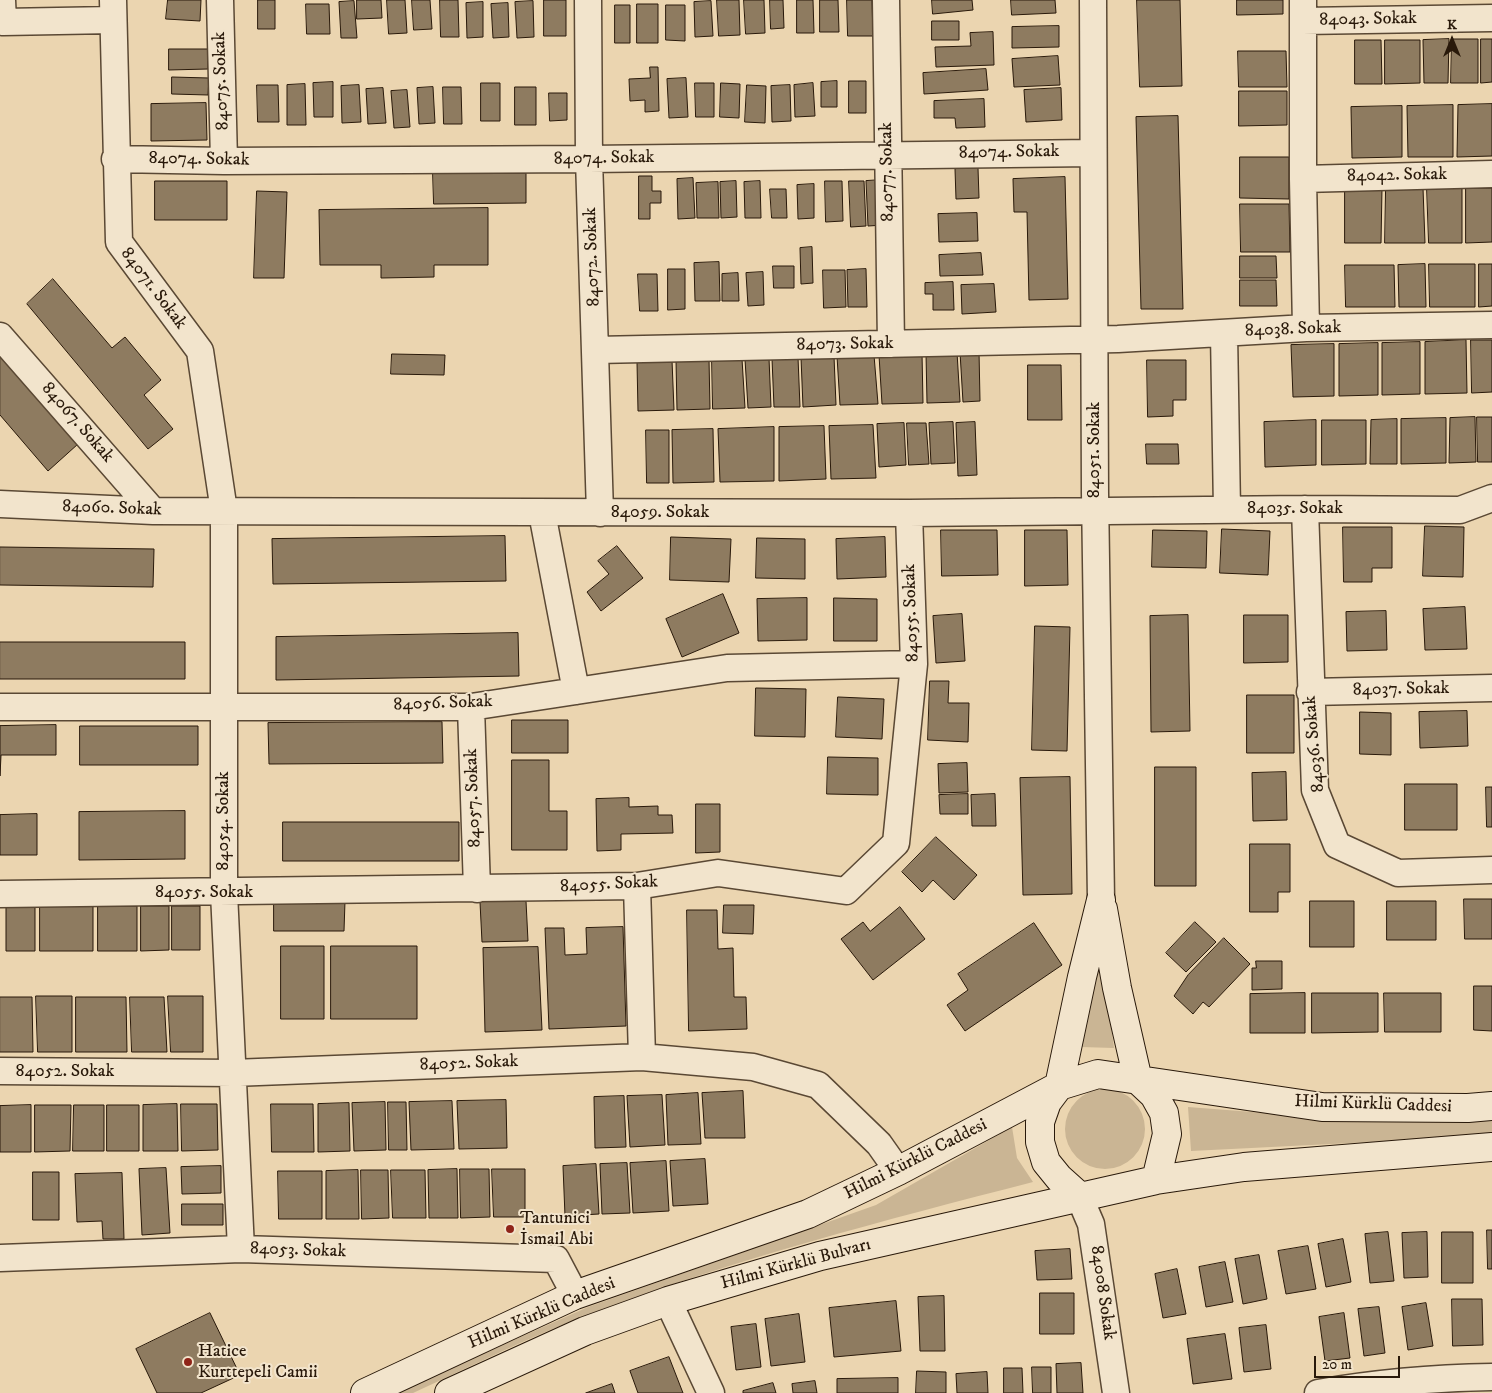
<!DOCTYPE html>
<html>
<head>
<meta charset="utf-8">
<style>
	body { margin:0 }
	#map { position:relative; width:1492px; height:1393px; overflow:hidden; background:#ebd5b0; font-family:"IM FELL DW Pica",serif }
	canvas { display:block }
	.north { position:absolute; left:1427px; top:15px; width:50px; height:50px; -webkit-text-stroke:4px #f2e4cc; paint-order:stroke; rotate:0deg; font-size:14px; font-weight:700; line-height:20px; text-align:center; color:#29190a }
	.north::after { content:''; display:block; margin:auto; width:18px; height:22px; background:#29190a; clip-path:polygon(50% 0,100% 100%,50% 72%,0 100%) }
	.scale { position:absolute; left:1314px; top:1356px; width:86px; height:22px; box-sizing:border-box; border:2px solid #29190a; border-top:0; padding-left:6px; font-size:15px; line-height:18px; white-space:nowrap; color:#29190a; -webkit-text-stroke:4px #f2e4cc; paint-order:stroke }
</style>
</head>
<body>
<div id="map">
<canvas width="1492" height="1393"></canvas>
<div class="north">K</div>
<div class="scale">20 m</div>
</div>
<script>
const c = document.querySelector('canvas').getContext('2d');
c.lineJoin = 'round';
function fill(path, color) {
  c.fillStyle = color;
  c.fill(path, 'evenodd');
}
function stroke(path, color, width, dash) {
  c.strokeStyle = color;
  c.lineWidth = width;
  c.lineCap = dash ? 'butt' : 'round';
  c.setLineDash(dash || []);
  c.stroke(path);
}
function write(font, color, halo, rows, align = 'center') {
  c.font = font + ' "IM FELL DW Pica",serif';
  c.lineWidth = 4;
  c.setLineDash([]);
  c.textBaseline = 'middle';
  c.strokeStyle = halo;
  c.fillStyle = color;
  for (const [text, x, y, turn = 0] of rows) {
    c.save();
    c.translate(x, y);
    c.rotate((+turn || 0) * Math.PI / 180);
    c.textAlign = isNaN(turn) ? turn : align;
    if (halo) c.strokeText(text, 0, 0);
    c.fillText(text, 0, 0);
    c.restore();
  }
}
fill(new Path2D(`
	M1101 952 1114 1048 1081 1047Z
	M1065 1129a40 40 0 1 1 80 0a40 40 0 1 1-80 0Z
	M1188 1107 1382 1122 1492 1120V1136L1191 1151Z
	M1012 1127 1017 1158 1033 1182C885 1220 736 1259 592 1313 531 1336 472 1366 413 1393H395L588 1307 876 1205Z`), '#cab594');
const building = new Path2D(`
	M168 0H201L200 21 166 19Z
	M258 0H275V29H258Z
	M357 0H381L382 18 357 19Z
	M387 0H405L407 33 389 34Z
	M412 0H430L432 29 414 30Z
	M440 0H458L459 37H441Z
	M544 0H566V36H544Z
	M717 0H739L740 35 719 36Z
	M744 0H764L765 33 746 34Z
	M770 0H783L784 28 771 29Z
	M797 0H813L814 33H797Z
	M820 0H838L839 32H820Z
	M847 0H872L873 36H848Z
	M932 0H972L973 10 933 14Z
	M1011 0H1055L1056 13 1012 15Z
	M1137 0H1180L1182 86 1140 87Z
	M1237 0H1283V14L1237 15Z
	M354 1 357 38H341L339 2Z
	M533 1 534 37 517 38 515 2Z
	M711 1 713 36 695 37 694 2Z
	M483 2V37L467 38 466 3Z
	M508 3 509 37 493 38 491 4Z
	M306 4H329L330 34H307Z
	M637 4H658V43H637Z
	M615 5H630V43H615Z
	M666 5H685V41L666 40Z
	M932 21H959V40H932Z
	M1059 26V47L1012 48V27Z
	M993 32 994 65 936 67 935 47 971 46 970 33Z
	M1449 39 1448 83H1424L1423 40Z
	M1452 39H1478V83H1451Z
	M1481 39H1492V82L1481 83Z
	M1355 40H1381L1382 84H1355Z
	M1385 40H1420V83L1385 84Z
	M169 49H208V69L169 70Z
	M1238 51H1286L1287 87H1239Z
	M1058 56 1060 85 1014 87 1012 59Z
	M650 67H658L659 111 645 112V100L630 101 629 79 650 78Z
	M986 69 988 90 924 94 923 73Z
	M172 77 209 78 208 95 172 94Z
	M686 78 688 117 669 118 667 79Z
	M837 81V107H821V82Z
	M849 81H866V113H849Z
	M333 82V117H314L313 83Z
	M481 83H500V121H481Z
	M695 83H714V117H696Z
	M721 83 740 84 739 118 720 117Z
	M813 83 815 116 795 117 794 85Z
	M305 84 306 125H287V85Z
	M257 85H278L279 122H258Z
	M359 85 361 122 342 123 341 86Z
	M747 85 766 86 765 123 745 122Z
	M790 85 791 121 772 122 771 86Z
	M433 87 435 123 419 124 417 88Z
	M443 87H461L462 124H444Z
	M515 87H536V125H515Z
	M383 88 386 123 368 124 366 89Z
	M1061 88 1062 120 1026 122 1024 90Z
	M407 90 410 127 394 128 391 91Z
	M1239 91H1287V125L1239 126Z
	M549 93H567V120L550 121Z
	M984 99 985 127 956 128 955 118H934V101Z
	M206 103 207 140 151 141V104Z
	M1492 104V156L1457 157 1458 105Z
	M1453 105V157H1408L1407 106Z
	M1402 106V157L1352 158 1351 107Z
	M1178 116 1183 309H1141L1136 117Z
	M1240 157H1289V199L1240 198Z
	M978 168 979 198 956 199 955 169Z
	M433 173H526V203L434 204Z
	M639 176H652V191H661V203H650V219H639Z
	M1065 177 1068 299 1029 300 1027 212H1014L1013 179Z
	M693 178 695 218 678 219 677 179Z
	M882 180 884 225 868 226 866 181Z
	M155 181H227V220H155Z
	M736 181 737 217 721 218 720 182Z
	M760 181 761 218H745L744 182Z
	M825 181H842L843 221 826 222Z
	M849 181H864L866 226 851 227Z
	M718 182 719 218H697L696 183Z
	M814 184V218L798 219 797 185Z
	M1345 188H1382L1381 243H1345Z
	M1386 188H1423L1425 243H1385Z
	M1427 188H1462V243H1429Z
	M1466 188H1492V242L1466 243Z
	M770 189H786L787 218H772Z
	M257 191 287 192 284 278H254Z
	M1240 204H1289L1290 252H1241Z
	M488 208V265H434V277L381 278V265H320L319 210Z
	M977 213 978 241 939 242 938 214Z
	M812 247 813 283 801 284 800 248Z
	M981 253 983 275 940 276 939 255Z
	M1240 256H1276L1277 278H1240Z
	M719 262 720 301H695L694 263Z
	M1425 264 1426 307H1399L1398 265Z
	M1429 264H1475V307H1430Z
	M1479 264H1492V306L1479 307Z
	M1345 265H1394L1395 307H1346Z
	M773 266H794V288H774Z
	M668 269H685V309L668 310Z
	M866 269 867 307H848L847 270Z
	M823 270H845L846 307 824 308Z
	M763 272 764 305 748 306 746 273Z
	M738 273 739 301H722V274Z
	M638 274H657L658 311H640Z
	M53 279 112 348 125 337 161 380 144 395 173 429 148 449 27 304Z
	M1240 280H1276L1277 306H1240Z
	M953 282 954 310H933V294H925V283Z
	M994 284 996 312 962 314 961 285Z
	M1466 340 1467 393 1425 394V342Z
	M1471 340H1492V392L1472 393Z
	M1420 342V394L1382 395V343Z
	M1378 343V395L1339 396V344Z
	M1334 344V396L1293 397 1291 345Z
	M979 351 980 401 963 402 960 352Z
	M957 352 960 402 927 403 926 353Z
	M922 353 923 403 882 404 879 355Z
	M0 354 78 444 48 471 0 415Z
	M392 354 445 355 444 375 391 374Z
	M874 355 878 404 840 405 837 356Z
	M834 356 836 405 803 407 801 357Z
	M798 357 800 407H774L772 358Z
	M769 358 771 407 748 408 745 359Z
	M709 359 710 409 677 410 676 360Z
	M712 359H742L745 408 713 409Z
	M672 360 674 410 638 411 637 362Z
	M1147 360H1186V400H1173V416L1148 417Z
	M1028 365H1061L1062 420H1028Z
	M1475 417 1476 462 1449 463 1450 418Z
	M1477 417H1492V462H1478Z
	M1446 418V463L1401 464V419Z
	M1397 419V464H1370L1371 420Z
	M1316 420V465L1265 467 1264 422Z
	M1322 420H1366V464L1322 465Z
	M953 422 955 463 931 464 929 423Z
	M975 422 977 475 958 476 956 423Z
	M904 423 906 465 879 467 877 424Z
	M907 423H926L929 464 909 465Z
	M873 425 876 478 831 479 829 426Z
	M824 426 826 479 779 481V427Z
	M774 427V481L720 482 718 429Z
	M713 429 714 482 673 483 672 430Z
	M646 430H669V483H647Z
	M1146 444H1178L1179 464H1147Z
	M1425 526 1464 527 1463 577 1423 576Z
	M1343 527H1392V568H1372V582H1344Z
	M1222 529 1270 531 1268 575 1220 573Z
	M941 530H997L998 575 942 576Z
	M1025 530H1067L1068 585 1025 586Z
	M1153 530 1207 531 1206 568 1152 567Z
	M505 536 506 581 273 584 272 539Z
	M671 537 731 539 729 582 670 580Z
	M885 537 886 577 837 579 836 539Z
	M757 538 805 539V579L756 578Z
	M617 546 643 578 601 611 587 592 609 574 598 561Z
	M0 547 154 549 153 587 0 585Z
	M723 594 739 633 682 657 666 619Z
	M807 598V640L758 641 757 599Z
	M834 598 877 599V641H834Z
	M1465 607 1467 649 1425 650 1423 609Z
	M1386 611 1387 650 1347 651 1346 612Z
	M962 614 965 661 936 663 933 616Z
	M1188 615 1190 731 1151 732 1150 616Z
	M1244 615H1288V662L1244 663Z
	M1035 626 1070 627 1067 751 1032 750Z
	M518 633 519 676 276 680V637Z
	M0 642H185V679H0Z
	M930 681H949L948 703H969L968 742 928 740Z
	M756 688 806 689 805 737 755 736Z
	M1247 695H1294V753H1247Z
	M838 697 884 699 882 739 836 737Z
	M1467 711 1468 746 1420 748 1419 712Z
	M1360 712 1391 713V755L1360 754Z
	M512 720H568V753H512Z
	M442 722 443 763 269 764 268 723Z
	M56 725V755H1L0 776V726Z
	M80 726H198V765H80Z
	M828 757 878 758V795L827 794Z
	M512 760H549V811H567V850H512Z
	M967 763 968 792 939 793 938 764Z
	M1155 767H1196V886H1155Z
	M1286 772 1287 820 1253 821 1252 773Z
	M1070 777 1072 894 1023 895 1020 778Z
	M1405 784H1457V830H1405Z
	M1486 787H1492V827H1487Z
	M968 794V814H940L939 795Z
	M995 794 996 826H972L971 795Z
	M629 798V807L658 806V815H672L673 833 621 834V850L597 851 596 799Z
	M696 804H720V852L696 853Z
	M185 811V859L79 860V812Z
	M37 814V855H0V815Z
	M283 822H459V861H283Z
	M936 837 977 875 954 900 933 880 922 892 902 872Z
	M1250 844H1290V892H1278V912H1250Z
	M1464 899H1492V939H1465Z
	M274 900 345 901 344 931H274Z
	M526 901 528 941 482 942 480 902Z
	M1310 901H1354V947H1310Z
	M1387 901H1436V940H1387Z
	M724 905H754L753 934 723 933Z
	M35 906V951H6V907Z
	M40 906H93V951H40Z
	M98 906H137V951H98Z
	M141 906H169V950L141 951Z
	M172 906H200V950H172Z
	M900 907 925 939 873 980 841 939 863 922 870 931Z
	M687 910H717L718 949 733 948 734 997H746L747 1029 689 1031Z
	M1195 922 1216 942 1186 972 1166 953Z
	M1034 923 1062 965 965 1031 947 1005 968 990 958 974Z
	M623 927 626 1026 549 1029 545 928H564L565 955 587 954 586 928Z
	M1224 938 1250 964 1209 1007 1203 1002 1193 1014 1174 996 1188 975Z
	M281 946H324V1019H281Z
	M331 946H417V1019H331Z
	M538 947 542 1030 485 1032 483 948Z
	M1256 961H1282V989L1252 990V968H1256Z
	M1474 986H1492V1031L1474 1030Z
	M1305 993V1033H1250V994Z
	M1312 993H1378V1032L1312 1033Z
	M1384 993H1441V1032H1385Z
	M36 996H72V1052H38Z
	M168 996H203V1052H171Z
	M0 997H32L33 1052H0Z
	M76 997H126L127 1052H76Z
	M130 997H164L167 1052H132Z
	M743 1091 745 1138H705L702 1093Z
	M698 1093 701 1144 668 1145 666 1095Z
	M662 1095 665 1145 630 1147 627 1096Z
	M624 1096 626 1147 595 1148 594 1097Z
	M506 1100 507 1148 459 1149 457 1101Z
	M452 1101 454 1149 411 1150 409 1102Z
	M385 1102 386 1150 354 1151 352 1103Z
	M388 1102H406L407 1150H389Z
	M349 1103 350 1151 318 1152V1104Z
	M177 1104 178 1151H143V1105Z
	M181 1104H217L218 1150 182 1151Z
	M271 1104H313L314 1152H272Z
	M31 1105V1152H0V1106Z
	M35 1105H71L70 1151 35 1152Z
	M74 1105H104V1151H73Z
	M107 1105H139V1151H107Z
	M705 1159 708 1204 673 1206 670 1161Z
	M666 1161 669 1211 633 1213 630 1163Z
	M627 1163 630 1213 602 1214 600 1164Z
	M596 1164 599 1214 565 1216 563 1166Z
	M221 1166V1193L182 1194 181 1167Z
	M166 1168 170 1233 142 1235 139 1169Z
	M457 1169 458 1218H429L428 1170Z
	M460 1169H489L490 1217 461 1218Z
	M492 1169H525V1217H494Z
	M358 1170 359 1219H326V1171Z
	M361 1170H388L389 1218 362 1219Z
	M391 1170H425L426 1218H393Z
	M278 1171H322V1219H279Z
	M33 1172H59V1220H33Z
	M122 1173 124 1239H103L102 1221 77 1222 75 1174Z
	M182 1204H223V1225H182Z
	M1487 1230H1492V1269H1488Z
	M1388 1232 1394 1281 1370 1283 1365 1234Z
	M1427 1232 1428 1277 1404 1278 1402 1233Z
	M1442 1232H1473V1283H1442Z
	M1343 1239 1351 1282 1326 1287 1318 1244Z
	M1308 1246 1316 1289 1286 1294 1278 1251Z
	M1070 1249 1072 1279 1037 1280 1035 1251Z
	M1259 1255 1267 1299 1243 1304 1235 1259Z
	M1225 1262 1233 1302 1206 1307 1199 1267Z
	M1177 1269 1186 1314 1163 1318 1155 1274Z
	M1040 1293H1074V1334H1040Z
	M944 1296 945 1351H920L918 1297Z
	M1452 1299H1482L1483 1345 1453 1346Z
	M896 1301 901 1351 834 1357 829 1308Z
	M1426 1303 1433 1346 1408 1350 1402 1307Z
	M1379 1307 1385 1353 1364 1356 1358 1309Z
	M210 1313 240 1375 201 1393H157L136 1349Z
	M1344 1313 1350 1358 1325 1361 1319 1317Z
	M799 1314 805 1362 771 1366 765 1319Z
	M756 1324 761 1367 736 1370 731 1327Z
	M1266 1325 1271 1369 1244 1372 1239 1328Z
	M1225 1334 1232 1379 1193 1384 1187 1339Z
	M669 1357 683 1393H638L630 1371Z
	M1081 1363 1083 1393H1057L1056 1364Z
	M1032 1367H1051V1393H1033Z
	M1004 1368H1022L1023 1393H1004Z
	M917 1371 946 1372V1393H916Z
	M987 1372 988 1393H957L956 1374Z
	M898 1378V1393H837V1379Z
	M815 1381 817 1393H793L792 1384Z
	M773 1383 776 1393H743V1391Z
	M612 1384 615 1393H586Z`);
fill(building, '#8e7b60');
stroke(building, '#29190a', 1);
const street = new Path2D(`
	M2 0 3 22 113 20
	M113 0 119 242 200 351 224 511V893L241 1249
	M220 0 224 161
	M588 0 589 159 600 513
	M886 0 891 344
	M1093 0 1095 493 1101 900
	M1303 0V179L1306 328
	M1303 21 1492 18
	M115 159 224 161 589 159 1093 153
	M1303 179 1492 174
	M1224 333 1227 510
	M0 336 153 511
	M596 350 1118 339 1306 328 1492 325
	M0 504 153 511 909 513 1305 509 1460 510 1492 498
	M1305 509 1315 790 1337 845 1398 873 1492 870
	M542 513 576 691
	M1310 692 1492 688
	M0 707H471L727 668 914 664
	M471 707 477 889
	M637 886 642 1057
	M0 894 637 886 718 873 846 891 896 843 914 664 909 513
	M0 1071 233 1073 642 1057 753 1067 818 1085 879 1144 898 1171
	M1079 1196 1091 1224 1116 1393
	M0 1258 241 1249 556 1259 575 1295
	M668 1301 711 1393
	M1318 1393C1375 1383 1433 1378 1492 1377`);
const secondary = new Path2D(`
	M1103 909 1117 988 1138 1080 1154 1095 1164 1113 1167 1134 1156 1180
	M1079 1196 1059 1178 1046 1162 1040 1142V1122L1047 1102 1059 1086 1082 977 1101 900
	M365 1393 575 1295 808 1214 898 1171 1059 1086 1098 1074 1322 1107 1468 1108 1492 1106
	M449 1393 585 1331 668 1301 820 1256 1156 1180 1244 1167 1492 1147`);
stroke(street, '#5a4834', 29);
stroke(secondary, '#29190a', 30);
stroke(street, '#f2e4cc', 26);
stroke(secondary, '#f2e4cc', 28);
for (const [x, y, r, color] of [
	[510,1229,5,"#8f2418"],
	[188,1362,5,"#8f2418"]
]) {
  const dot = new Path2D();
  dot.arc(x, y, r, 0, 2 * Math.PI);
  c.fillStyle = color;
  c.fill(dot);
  stroke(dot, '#f2e4cc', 2);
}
write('18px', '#29190a', '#f2e4cc', [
	["84043. Sokak",1368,20,-1],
	["84075. Sokak",222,81,-92],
	["84074. Sokak",1009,153,-1],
	["84074. Sokak",604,159,-1],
	["84074. Sokak",199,160,1],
	["84077. Sokak",888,172,-91],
	["84042. Sokak",1397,176,-1],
	["84072. Sokak",593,257,-92],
	["84071. Sokak",153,289,53],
	["84038. Sokak",1293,330,-2],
	["84073. Sokak",845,345,-1],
	["84067. Sokak",77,423,49],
	["84051. Sokak",1095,450,-90],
	["84060. Sokak",112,509,2],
	["84035. Sokak",1295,509],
	["84059. Sokak",660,513],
	["84055. Sokak",912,613,-92],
	["84037. Sokak",1401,690,-1],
	["84056. Sokak",443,704,-2],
	["84036. Sokak",1315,744,-95],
	["84057. Sokak",474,798,-92],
	["84054. Sokak",224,821,-90],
	["84055. Sokak",609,885,-3],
	["84055. Sokak",204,893],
	["84052. Sokak",469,1064,-2],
	["84052. Sokak",65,1072],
	["Hilmi Kürklü Caddesi",1373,1105,2],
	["Hilmi Kürklü Caddesi",916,1160,-27],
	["84053. Sokak",298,1251,2],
	["Hilmi Kürklü Bulvarı",796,1265,-15],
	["84008 Sokak",1102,1293,82],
	["Hilmi Kürklü Caddesi",542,1314,-23]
]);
write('18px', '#29190a', '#f2e4cc', [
	["Tantunici",520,1219],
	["İsmail Abi",520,1240],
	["Hatice",198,1352],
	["Kurttepeli Camii",198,1373]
], 'left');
</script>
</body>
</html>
